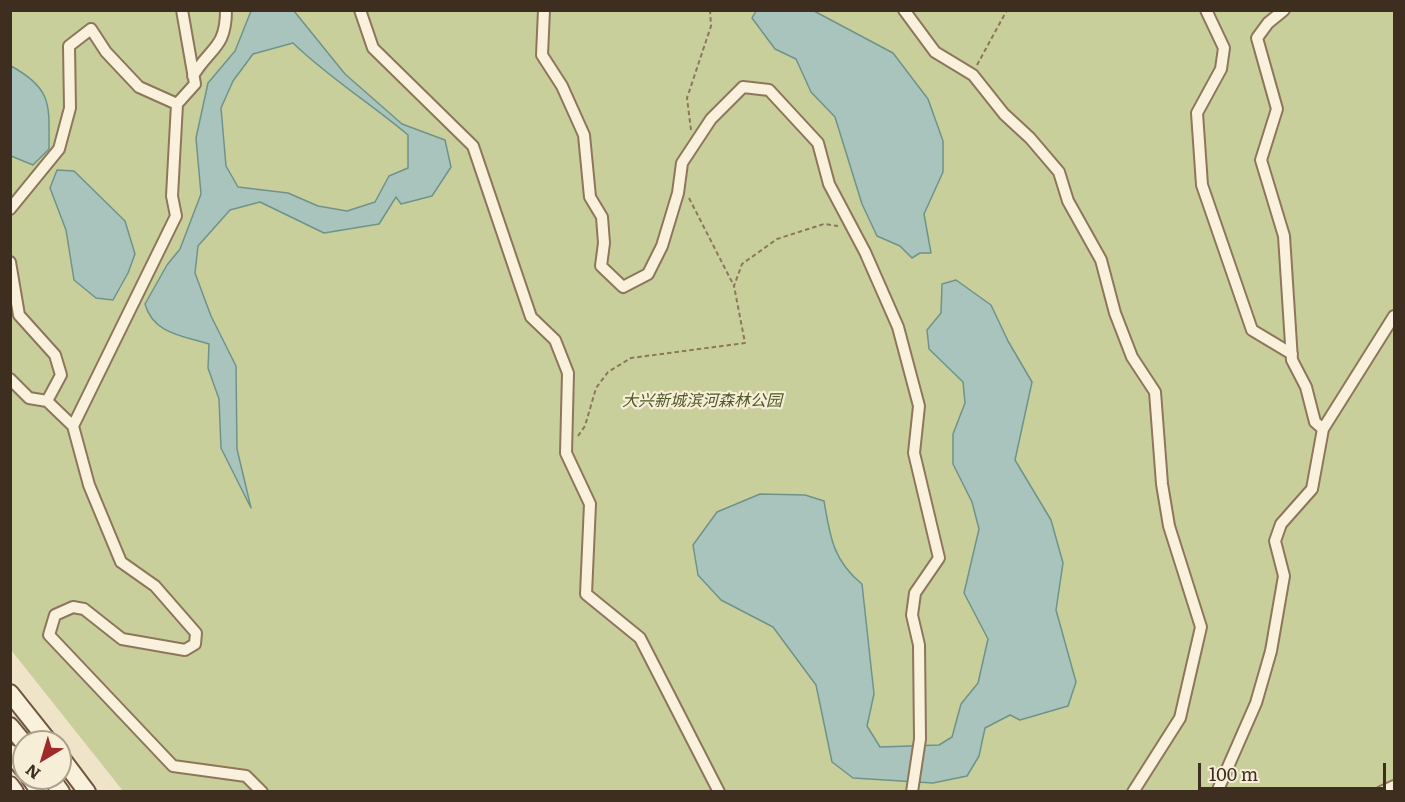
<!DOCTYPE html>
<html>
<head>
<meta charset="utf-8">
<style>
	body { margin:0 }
	#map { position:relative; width:1405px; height:802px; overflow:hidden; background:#f0e4c8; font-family:Literata,serif }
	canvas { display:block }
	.frame { position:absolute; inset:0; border:12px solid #3d2e20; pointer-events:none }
	.north { position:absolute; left:12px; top:730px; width:60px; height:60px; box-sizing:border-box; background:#f7eed8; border:2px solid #ada18e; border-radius:50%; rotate:218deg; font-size:16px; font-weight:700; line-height:24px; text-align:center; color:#3d2e20 }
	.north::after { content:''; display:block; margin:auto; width:21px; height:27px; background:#9e2a2b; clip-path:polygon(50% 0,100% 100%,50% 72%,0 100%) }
	.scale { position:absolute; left:1198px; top:763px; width:188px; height:27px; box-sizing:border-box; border:3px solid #3d2e20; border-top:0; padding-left:8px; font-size:18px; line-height:21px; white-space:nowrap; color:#3d2e20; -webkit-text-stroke:4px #f7eed8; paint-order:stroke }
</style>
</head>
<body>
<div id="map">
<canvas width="1405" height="802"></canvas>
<div class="frame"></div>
<div class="north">N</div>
<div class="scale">100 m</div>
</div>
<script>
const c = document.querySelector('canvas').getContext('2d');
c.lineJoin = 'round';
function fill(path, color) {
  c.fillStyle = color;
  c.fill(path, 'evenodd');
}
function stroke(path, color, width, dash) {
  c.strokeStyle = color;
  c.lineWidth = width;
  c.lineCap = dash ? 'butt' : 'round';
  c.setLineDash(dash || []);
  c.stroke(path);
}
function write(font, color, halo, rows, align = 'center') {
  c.font = font + ' Literata,"Noto Sans SC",serif';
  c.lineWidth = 4.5;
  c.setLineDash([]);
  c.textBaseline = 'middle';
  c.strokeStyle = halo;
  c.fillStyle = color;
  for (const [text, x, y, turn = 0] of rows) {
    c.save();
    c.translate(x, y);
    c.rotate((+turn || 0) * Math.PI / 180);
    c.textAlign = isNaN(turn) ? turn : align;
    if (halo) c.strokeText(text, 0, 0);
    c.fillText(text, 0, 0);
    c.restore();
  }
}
fill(new Path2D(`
	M11 11H1394V791H123L11 650Z`), '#c9cf9b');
const water = new Path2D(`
	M251 11H294L345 74 402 124 445 140 451 167 432 196 401 204 396 197 379 224 324 233 260 202 230 210 198 246 195 273 211 316 236 366 237 449 251 508 221 448 219 399 208 368 209 344C184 336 153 334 145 304L167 265 180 249 201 194 196 138 208 83 235 51ZM293 43C328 77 370 103 408 135V168L389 176 375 202 347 211 318 206 288 193 238 187 226 166 221 108 233 81 253 54Z
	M756 11H814L893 53 928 99 943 141V172L924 214 931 253H920L912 258 900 246 877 236 862 204 835 117 811 92 796 59 775 49 752 18Z
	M11 66C53 89 49 105 49 149L33 165 11 156Z
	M57 170 74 171 125 221 135 254 128 273 113 300 96 298 74 280 66 230 50 188Z
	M956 280 991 305 1008 341 1032 382 1015 460 1051 520 1063 563 1056 610 1076 682 1068 706 1020 720 1010 715 985 728 979 756 967 776 933 783 853 778 832 762 816 685 773 627 721 600 698 575 693 545 717 512 760 494 805 495 824 501C830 536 833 561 862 584L874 694 867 726 880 747 939 745 952 737 961 704 978 683 988 639 964 593 979 529 972 502 953 464V434L965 403 963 382 929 349 927 330 941 313 942 284Z`);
fill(water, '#a9c4bc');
stroke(water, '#6f938a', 1.5);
const street = new Path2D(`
	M182 10 195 84 177 104 172 196 176 216 73 426 89 485 121 562 155 586 196 633 195 644 185 650 122 639 84 609 73 607 55 615 49 635 173 766 246 776 262 792
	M360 10 373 48 473 146 531 317 555 340 568 373 566 453 590 504 586 594 640 638 719 792
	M544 10 542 55 562 86 584 135 590 197 602 217 604 243 601 266 623 287 648 274 662 246 678 193 682 163 711 119 743 87 769 90 818 143 829 184 865 252 898 327 919 406 914 453 939 558 915 593 912 615 919 645 920 739 912 792
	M904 10 935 52 973 75 1004 114 1030 138 1059 172 1068 201 1101 260 1115 313 1132 357 1155 392 1162 484 1169 526 1201 627 1180 718 1133 792
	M1206 10 1224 48 1221 69 1197 113 1202 185 1252 330 1292 354
	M1284 10 1268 23 1257 38 1277 109 1261 160 1284 236 1292 360 1306 387 1315 422 1323 429
	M193 76C210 47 226 49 226 10
	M10 209 59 149 70 108 69 46 91 29 106 52 139 87 177 104
	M10 262 19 315 55 355 61 375 47 401 29 398 10 379
	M47 401 73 426
	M1217 792 1256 703 1271 651 1284 576 1275 541 1281 524 1312 489 1323 429 1394 316
	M1381 792 1394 786`);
const secondary = new Path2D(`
	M10 693 49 742
	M10 726 24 743
	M10 753 24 770
	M60 756 87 792
	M30 778 40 792
	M51 778 61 792
	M10 785 15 792`);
stroke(street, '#8d765c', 14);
stroke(secondary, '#6f573f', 20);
stroke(new Path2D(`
	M977 65 1007 10
	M691 130 687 98 711 26 710 10
	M689 198 734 286
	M578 436 585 426 596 388 608 372 631 358 745 343 734 286 742 264 777 239 824 224 838 226`), '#8d765c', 2, [4.5, 3]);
stroke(street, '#faf1dc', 10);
stroke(secondary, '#faf1dc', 16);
write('italic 16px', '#4d5a26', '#f7eed8', [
	["大兴新城滨河森林公园",702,401]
]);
</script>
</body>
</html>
